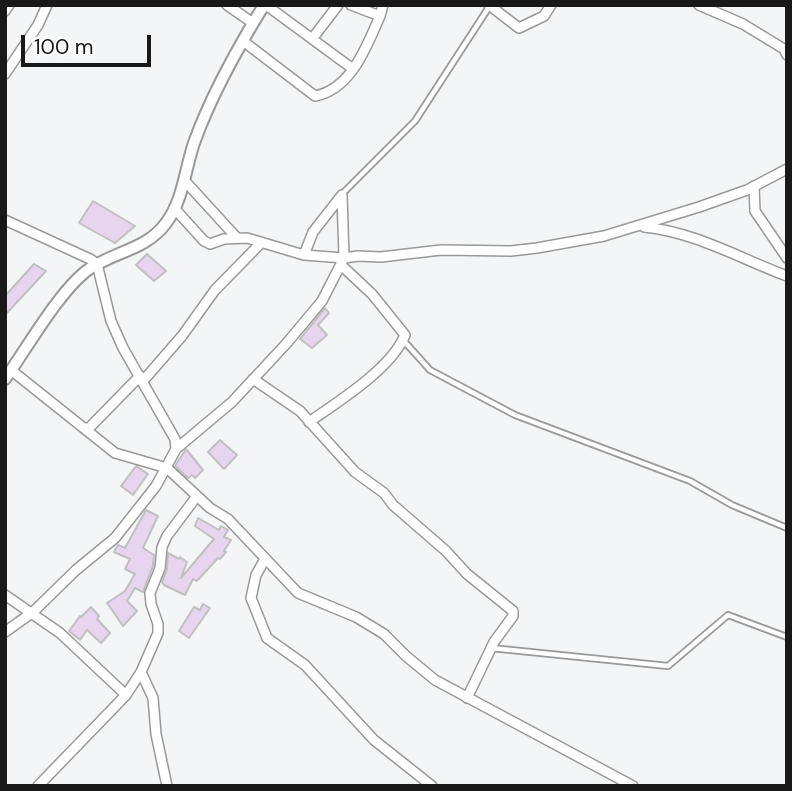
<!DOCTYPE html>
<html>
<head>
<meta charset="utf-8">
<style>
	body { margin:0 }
	#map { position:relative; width:792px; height:791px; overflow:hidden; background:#f4f5f6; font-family:"DM Sans",sans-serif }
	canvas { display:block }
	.frame { position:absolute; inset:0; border:7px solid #181818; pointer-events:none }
	.scale { position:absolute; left:21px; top:35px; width:130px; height:32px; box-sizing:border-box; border:4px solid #181818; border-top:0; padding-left:9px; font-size:21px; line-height:24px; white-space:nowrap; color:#181818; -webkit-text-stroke:5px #fff; paint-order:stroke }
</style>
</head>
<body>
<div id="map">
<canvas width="792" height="791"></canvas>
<div class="frame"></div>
<div class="scale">100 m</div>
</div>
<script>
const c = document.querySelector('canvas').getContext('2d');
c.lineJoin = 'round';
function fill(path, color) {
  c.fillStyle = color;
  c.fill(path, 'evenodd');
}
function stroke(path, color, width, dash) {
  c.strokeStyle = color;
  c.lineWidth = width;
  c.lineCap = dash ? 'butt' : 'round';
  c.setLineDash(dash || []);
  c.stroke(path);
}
const building = new Path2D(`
	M93 201 135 226 115 243 79 223Z
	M147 254 166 271 154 281 136 265Z
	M34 264 46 271 5 315V296Z
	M325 308 329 313 318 325 327 335 312 348 300 339Z
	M220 440 237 455 224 469 208 452Z
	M186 449 203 470 195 478 192 475 188 478 175 466Z
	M136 466 148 474 133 495 121 486Z
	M146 510 158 516 143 548 154 555 153 566 143 592 135 588 127 601 137 611 123 626 107 603 125 591 135 574 125 569 130 559 114 552 118 545 125 548Z
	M198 518 219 530 221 526 228 530 224 537 231 540 224 551 226 552 220 559 218 558 197 581 193 579 185 595 164 585 162 582 167 569 168 553 179 559 180 557 187 562 181 578 214 539 195 526Z
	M203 604 210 608 189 638 179 631 194 607 200 610Z
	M91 607 99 616 97 619 110 633 101 643 87 630 80 640 69 631 80 616 81 617Z`);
fill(building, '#e7d4ee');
stroke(building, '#c1c0c1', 2);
const service = new Path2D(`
	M342 194 415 121 489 7
	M403 340 430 370 515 415 690 481 732 505 787 528
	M491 648 668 666 728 615 787 637`);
const minor = new Path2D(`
	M227 5 253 23
	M266 5 353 69
	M351 5 380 16 383 5
	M489 5 519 28 544 16 551 5
	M699 5 743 24 784 49 787 55
	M5 11 9 5
	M312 39 338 5
	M243 41 315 96C352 89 367 45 380 16
	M5 74 38 25 47 5
	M184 180 237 238
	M754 186 755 211 787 258
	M174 208 204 241 210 244 224 239 247 238 304 255 344 258 358 256 381 257 441 250 511 251 537 248 604 236 699 207 747 190 787 169
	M5 220 90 259 97 264 111 321 123 348 175 439 176 449
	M644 227C695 232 739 258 787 276
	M304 255 313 232 342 195
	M11 370 115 453 167 468 210 508 228 519 298 593 356 617 384 634 406 656 435 680 633 786
	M253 379 300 411 355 472 384 493 393 505 446 551 467 574 513 611V616L494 642 467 698
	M143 381 182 336 215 290 261 243
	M309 422C338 402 392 368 405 335L372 294 341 265
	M84 428H89L140 376
	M265 559 256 575 251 598 267 638 305 665 374 740 432 786
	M5 595 60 633 126 695
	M5 632 33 612 76 570 115 538 156 486 176 449 232 402 286 344 322 301 344 258 342 195
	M141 672 153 698 156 734 167 786
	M38 786 126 695 141 672 158 633V624L151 604 150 593 160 568 162 547 167 536 197 496`);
const tertiary = new Path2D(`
	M5 379C27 348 57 295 85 272 110 252 146 251 166 223 183 201 185 169 194 143 211 95 237 49 264 5`);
stroke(service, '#99999a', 8);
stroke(minor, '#99999a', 12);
stroke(tertiary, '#99999a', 14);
stroke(service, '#fff', 4.5);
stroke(minor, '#fff', 9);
stroke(tertiary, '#fff', 10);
</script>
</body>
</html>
